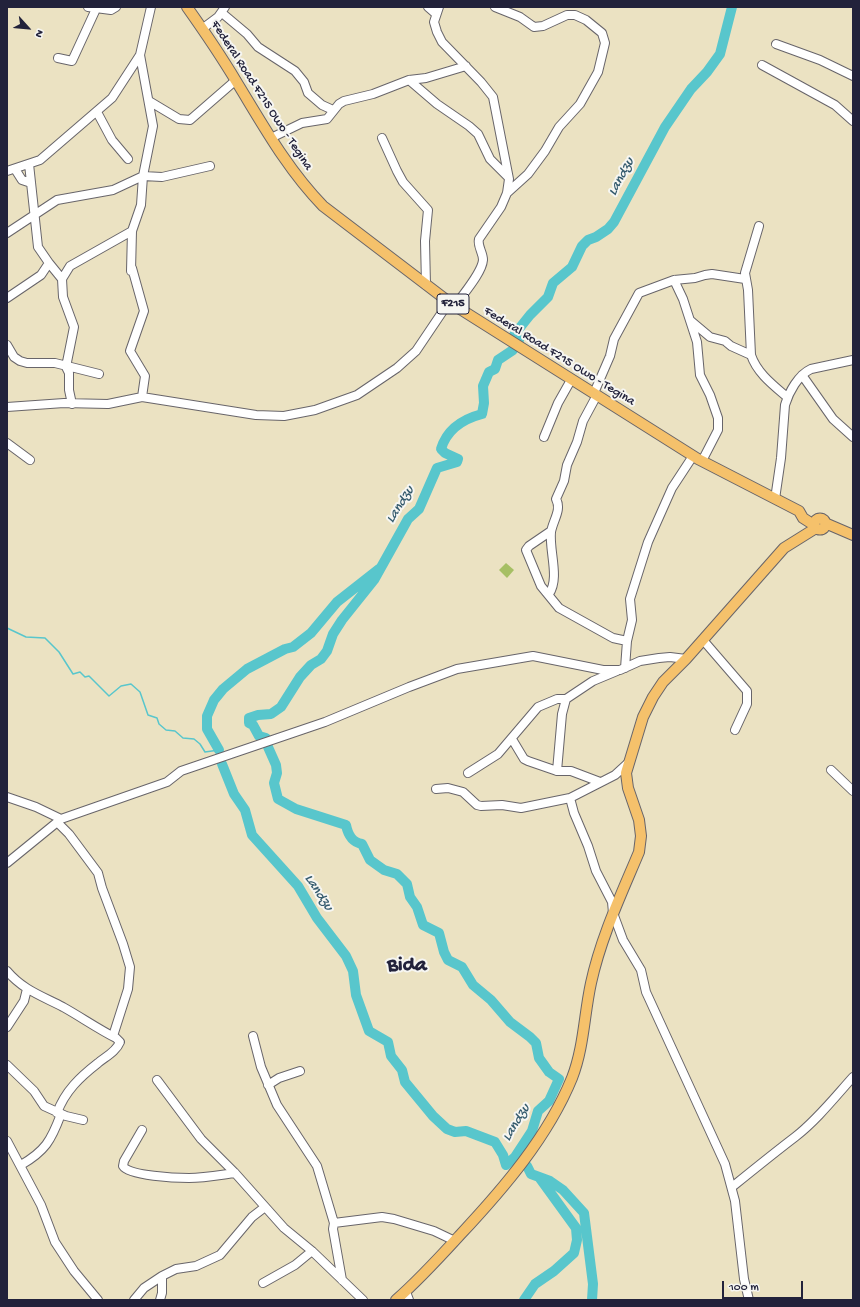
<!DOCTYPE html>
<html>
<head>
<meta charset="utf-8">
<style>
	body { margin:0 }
	#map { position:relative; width:860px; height:1307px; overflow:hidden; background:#ebe2c2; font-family:"Gochi Hand",sans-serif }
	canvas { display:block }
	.frame { position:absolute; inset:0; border:8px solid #22223b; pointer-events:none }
	.north { position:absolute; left:8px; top:8px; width:40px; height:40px; -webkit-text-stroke:3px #f6f6f2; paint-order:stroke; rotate:117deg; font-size:11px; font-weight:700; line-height:16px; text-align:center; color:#22223b }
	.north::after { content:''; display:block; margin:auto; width:14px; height:18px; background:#22223b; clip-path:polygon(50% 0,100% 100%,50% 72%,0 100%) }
	.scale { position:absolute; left:722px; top:1281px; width:81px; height:18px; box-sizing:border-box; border:2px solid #22223b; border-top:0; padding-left:5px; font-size:12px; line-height:14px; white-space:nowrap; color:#22223b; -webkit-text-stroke:3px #f6f6f2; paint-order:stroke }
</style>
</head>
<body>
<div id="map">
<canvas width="860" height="1307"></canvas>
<div class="frame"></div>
<div class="north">N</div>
<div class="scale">100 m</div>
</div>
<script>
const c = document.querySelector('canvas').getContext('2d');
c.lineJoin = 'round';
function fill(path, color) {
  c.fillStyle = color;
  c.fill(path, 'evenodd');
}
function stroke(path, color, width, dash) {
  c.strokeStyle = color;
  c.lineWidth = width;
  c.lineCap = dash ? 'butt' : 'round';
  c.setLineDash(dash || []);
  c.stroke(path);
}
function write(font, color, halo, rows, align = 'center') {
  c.font = font + ' "Gochi Hand",sans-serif';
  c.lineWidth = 4;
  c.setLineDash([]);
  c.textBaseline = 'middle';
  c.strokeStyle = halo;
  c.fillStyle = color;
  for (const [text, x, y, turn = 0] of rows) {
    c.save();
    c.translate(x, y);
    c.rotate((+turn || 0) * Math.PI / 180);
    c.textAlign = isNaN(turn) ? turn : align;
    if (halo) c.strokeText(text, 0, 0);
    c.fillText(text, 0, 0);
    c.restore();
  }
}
fill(new Path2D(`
	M506 563 514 570 507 578 499 570Z`), '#a6bf64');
stroke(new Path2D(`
	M7 628 26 637 45 638 59 652 73 674 80 672 85 677 89 676 109 696 121 686 131 684 140 692 148 715 157 718 159 724 166 730 175 731 183 738 194 739 200 744 205 752 219 750`), '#58c6cc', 1.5);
stroke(new Path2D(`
	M519 340 514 335 530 315 548 297 553 283 572 267 582 246 588 240 596 237 608 229 614 222 665 127 691 89 707 72 720 54 732 7
	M266 738 259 736 253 725 249 723V718L258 715 271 714 281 707 300 677 311 665 321 659 327 651 333 634 342 620 374 580 408 519 419 509 437 468 457 462 458 459 445 453 441 449C447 429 463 419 482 414L484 403 483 386 489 372 495 369 498 360 513 350
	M219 750 207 729V716L214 700 223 689 247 669 285 649 293 647 311 633 337 602 379 569
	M222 764 234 794 245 810 252 835 298 886 317 918 346 956 353 971 356 995 369 1031 388 1042 391 1056 402 1070 405 1082 433 1116 447 1129 455 1132 466 1131 495 1142 503 1155 506 1165 515 1157 532 1131 538 1111 549 1101 559 1079 549 1072 539 1058 536 1043 530 1037 510 1022 491 1000 473 985 462 967 448 960 444 952 439 933 423 925 417 907 410 897 407 884 397 874 384 870 370 860 362 844C352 842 348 835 346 825L296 809 278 799 274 783 277 773 276 765 268 747
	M527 1166 531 1174 550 1181 563 1190 584 1213 593 1284 592 1300
	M524 1300 535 1284 554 1271 574 1253 577 1240 576 1228 539 1177`), '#58c6cc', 10);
const minor = new Path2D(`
	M88 7 111 10 116 7
	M428 7 436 14
	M439 7 434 22 437 32 442 42 481 82 493 97 509 179 507 193 501 207 479 239C477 246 483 252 483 260 482 273 463 294 455 306
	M495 7 520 17 534 27 543 26 567 15H575L586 20 602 33 605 43 598 72 580 104 559 127 545 151 528 174 507 193
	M222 13 247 34 258 47 295 71 304 82 308 93 322 105 333 110
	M202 29 218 17 225 7
	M776 44 820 60 853 76
	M58 58 72 61 96 9
	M762 65 835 105 853 121
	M409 80 437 104 469 126 478 134 490 159 508 177
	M149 101 179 119 190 120 236 80
	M97 112 112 140 128 159
	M271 138 302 123 327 119 339 104 344 101 373 94 409 80 426 78 466 66
	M382 138 397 171 403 182 428 210 425 241 426 285
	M15 169 22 180 31 183
	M7 171 40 160 112 98 140 55 151 7
	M759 226 745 273 748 290 751 355C757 373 773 385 787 397
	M7 233 57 200 113 190 143 176 162 177 210 166
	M49 263 62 279
	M132 268 144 311 130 351 145 376 142 397
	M131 271 132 231 141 205 143 176 153 126 140 55
	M674 280 683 299 697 342 700 375 710 395 718 418V430L702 461
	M7 298 41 275 49 263 38 247 29 164
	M691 321 710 337 725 341 731 346 751 355
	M7 345 14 357 20 361 27 363H55L99 374
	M802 375 833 419 853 437
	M594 393 610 356 614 339 639 293 674 280 695 278 705 275 712 274 745 279
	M72 404 69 390V373L66 367 74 327 63 297 62 279 70 266 132 231
	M7 407 64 403 108 404 142 397 256 415 284 416 315 410 357 395 397 368 416 351 449 302
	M544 437 558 403 571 380
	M7 443 30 460
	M775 499 781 458 785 405C789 392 798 375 811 369L853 360
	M551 531 529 546 526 550 541 586 559 608 613 638 627 641 625 668
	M549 594C560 578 549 551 551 532 553 520 562 510 556 499L564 481 567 465 577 442 583 421 597 395
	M703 640 747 691V704L735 730
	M627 641 632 620 630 599 648 542 672 488 693 456
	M512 739 524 759 528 761 557 771H571L600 782
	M831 770 853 791
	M557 771 562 714 566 699
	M468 773 498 754 538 707 557 699H566L593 681 617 671
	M436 789 448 788 463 792 477 805 481 806 502 805 521 808 570 798 615 775 627 764
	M7 797 36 807 61 819
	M570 798 574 813 588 846 596 871 612 902 613 913 623 940 641 970 646 992 725 1164 735 1201 744 1279 749 1300
	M57 822 69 834 98 873 102 888 123 944 130 967 128 989 113 1036
	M7 863 61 819 167 782 181 771 325 722 409 687 457 669 533 656 603 670H620L640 661 659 658 670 657 686 659
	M7 971C23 990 42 996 63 1007 81 1017 98 1029 116 1038L120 1042C116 1052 105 1057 98 1063 80 1077 65 1091 57 1113
	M7 1027 24 1001 27 989
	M253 1036 261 1067 277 1105 317 1166 334 1223 333 1229 342 1280
	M7 1065 34 1091 44 1106 66 1116 83 1120
	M157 1080 201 1139 235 1173 284 1228 312 1251 363 1300
	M268 1085 279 1078 300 1071
	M142 1130 124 1161 123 1166C129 1176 177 1178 189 1178 204 1178 220 1175 235 1173
	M7 1141 41 1205 55 1242 74 1271 98 1300
	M21 1165C45 1151 51 1141 61 1114
	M732 1187C753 1170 774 1153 795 1137 817 1120 835 1097 853 1077
	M334 1223 382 1217 394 1219 434 1231 455 1241
	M263 1283 295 1265 312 1251
	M406 1292 409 1300
	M134 1300 144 1288 162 1276
	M160 1300 162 1293V1276L176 1269 196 1266 220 1255 252 1217 265 1207`);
const major = new Path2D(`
	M187 7C204 31 221 56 236 81 263 125 287 169 323 206L449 302 698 459 799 511 803 518 814 525
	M814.5 524a5.5 5.5 0 1 1 11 0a5.5 5.5 0 1 1-11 0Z
	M825 523 853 535
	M396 1300C419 1280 439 1258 460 1235 503 1189 548 1137 572 1078 584 1047 584 1015 591 983 601 937 621 895 639 852L641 836 639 820 628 788 626 773 643 717 653 697 663 682 686 659 784 548 816 528`);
stroke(minor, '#68656a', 10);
stroke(major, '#68656a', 12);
stroke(minor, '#fff', 8);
stroke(major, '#f5c16b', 10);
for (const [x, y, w] of [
	[453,304,32]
]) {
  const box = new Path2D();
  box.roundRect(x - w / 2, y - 10, w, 20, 3);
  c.fillStyle = '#f6f6f2';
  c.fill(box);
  stroke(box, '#22223b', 1);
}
write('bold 12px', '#22223b', null, [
	["F215",453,304]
]);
write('13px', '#22223b', '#f6f6f2', [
	["Federal Road F215 Owo - Tegina",261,96,57],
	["Federal Road F215 Owo - Tegina",559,357,32]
]);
write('italic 14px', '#355b6e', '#f6f6f2', [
	["Landzu",622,177,-62],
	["Landzu",401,505,-58],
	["Landzu",318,893,56],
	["Landzu",517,1123,-59]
]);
write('bold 21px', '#22223b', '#f6f6f2', [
	["Bida",407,967]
]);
</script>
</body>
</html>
